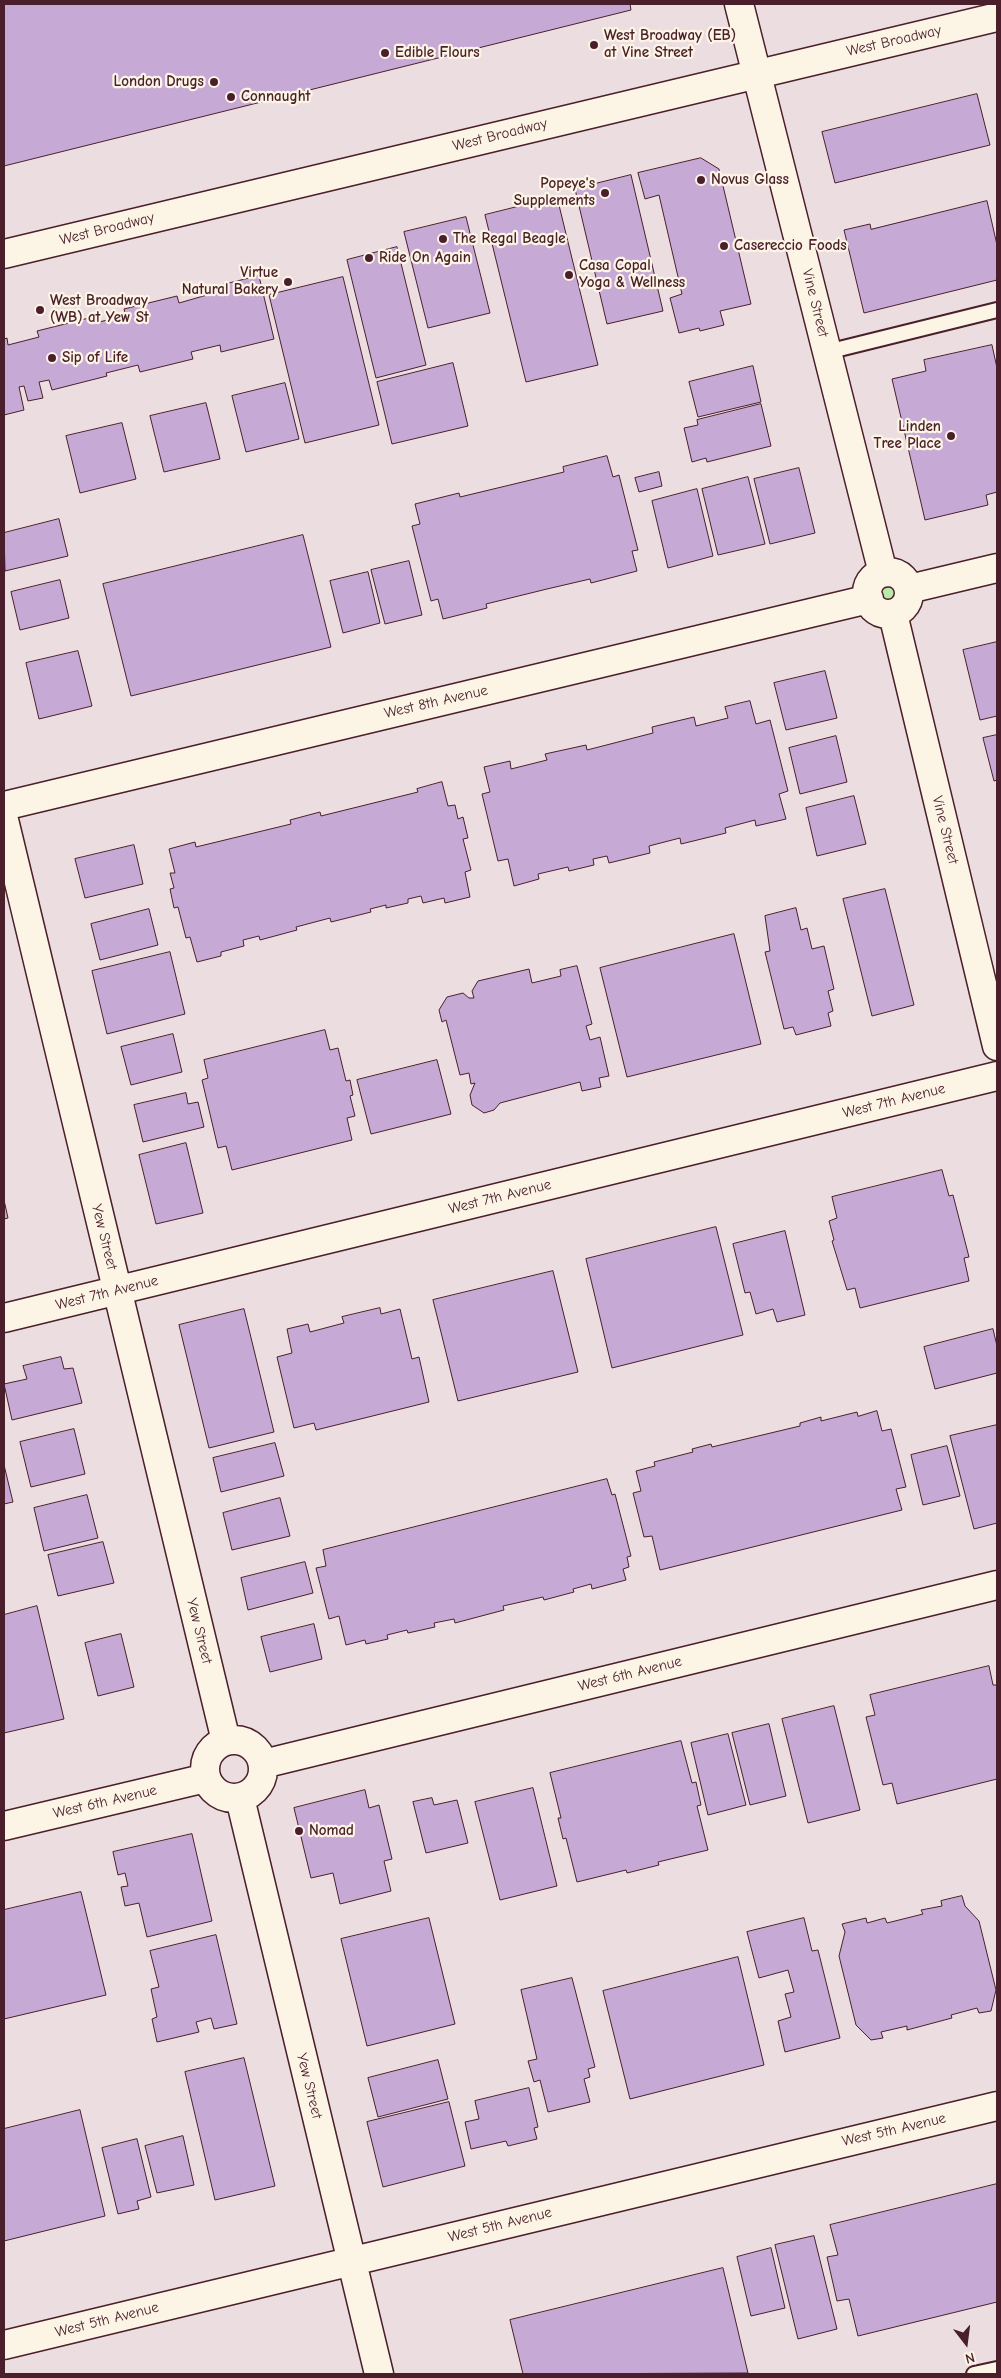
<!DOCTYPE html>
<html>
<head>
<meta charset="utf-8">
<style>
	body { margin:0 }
	#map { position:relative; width:1001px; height:2378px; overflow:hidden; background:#ecdee0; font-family:"Comic Neue",sans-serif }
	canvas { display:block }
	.frame { position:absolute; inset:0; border:5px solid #4a1f2b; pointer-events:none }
	.north { position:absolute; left:941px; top:2318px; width:50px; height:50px; -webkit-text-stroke:4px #fcf5e5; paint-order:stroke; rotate:165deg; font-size:14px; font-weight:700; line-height:20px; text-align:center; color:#4a1f2b }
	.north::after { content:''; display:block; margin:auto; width:18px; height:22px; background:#4a1f2b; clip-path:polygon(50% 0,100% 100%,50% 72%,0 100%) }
</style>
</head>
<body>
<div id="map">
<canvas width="1001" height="2378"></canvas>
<div class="frame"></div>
<div class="north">N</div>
</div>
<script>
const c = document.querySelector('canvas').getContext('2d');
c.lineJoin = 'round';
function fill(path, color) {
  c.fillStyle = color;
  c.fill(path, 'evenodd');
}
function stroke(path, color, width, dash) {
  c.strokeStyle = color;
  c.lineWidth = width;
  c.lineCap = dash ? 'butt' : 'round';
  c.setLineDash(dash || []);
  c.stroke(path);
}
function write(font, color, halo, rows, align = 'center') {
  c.font = font + ' "Comic Neue",sans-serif';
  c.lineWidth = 4.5;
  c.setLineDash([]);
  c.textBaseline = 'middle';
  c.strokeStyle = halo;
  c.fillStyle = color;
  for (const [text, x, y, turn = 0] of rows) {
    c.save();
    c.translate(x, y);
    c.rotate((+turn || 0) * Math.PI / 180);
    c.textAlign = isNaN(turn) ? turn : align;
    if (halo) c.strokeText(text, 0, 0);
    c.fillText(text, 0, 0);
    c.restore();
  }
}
fill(new Path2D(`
	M890 573 902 578 907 602 904 607 881 613 875 609 869 586 872 580Z`), '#baeaa9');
const building = new Path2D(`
	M4 4H630L631 10 4 166Z
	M977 94 990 145 835 183 822 132Z
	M701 158 719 169 751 304 720 311 724 325 700 331 699 328 679 333 670 298 682 294 659 195 645 199 638 173Z
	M631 175 663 311 607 324 575 189Z
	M557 197 598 365 526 382 485 215Z
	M987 201 997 245V280L864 313 844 230 870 224 871 229Z
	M466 217 490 313 428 328 404 232Z
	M397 247 426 365 376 378 347 260Z
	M259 276 274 339 221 352 220 345 191 352 193 359 140 372 138 365 106 373 107 376 52 390 49 380 39 382 43 398 28 401 24 386 19 387 24 410 4 415V339L7 338 8 345 39 337 37 331 93 317 94 323 126 316 124 309 177 296 179 303 207 295 206 289Z
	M343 277 379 425 305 443 269 295Z
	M992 345 997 368V492L986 495 988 505 925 520 892 379 926 371 924 360Z
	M453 363 468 426 392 444 377 382Z
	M753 366 761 402 698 417 689 382Z
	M285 383 299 439 246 452 232 396Z
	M206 403 220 459 164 472 150 416Z
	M761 404 771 446 707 462 706 458 692 462 684 428 698 425 697 420Z
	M122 423 136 479 80 493 66 436Z
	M607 456 613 477 619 475 638 550 632 551 637 571 591 583 590 579 547 589 486 604 487 608 443 619 438 599 431 601 412 526 420 524 415 504 459 493 460 497 564 472 563 467Z
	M799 468 815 533 770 544 754 479Z
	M659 472 662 486 639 492 635 478Z
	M748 477 765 544 718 555 702 489Z
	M697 489 713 556 668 568 652 501Z
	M59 519 68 556 5 571 4 533Z
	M303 535 331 647 131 696 103 584Z
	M409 561 422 615 385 624 371 570Z
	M368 572 380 623 343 633 330 581Z
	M60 580 69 618 20 630 11 592Z
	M997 642V716L980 720 963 650Z
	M78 651 92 706 39 719 26 663Z
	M825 671 837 718 786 730 774 683Z
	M750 701 756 724 770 720 788 791 779 794 786 819 756 826 755 820 725 828 726 833 681 844 680 838 649 846 650 853 609 863 607 856 593 859 594 865 569 871 568 867 538 874 539 879 514 886 508 859 498 861 482 794 490 792 484 767 510 761 511 769 547 760 545 754 586 745 587 750 653 733 652 727 694 717 696 726 728 718 725 707Z
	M997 735V780L994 781 983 738Z
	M836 736 847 782 800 794 789 748Z
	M442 782 448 806 455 805 458 819 463 817 468 838 463 839 471 870 465 872 470 897 445 903 444 898 423 903 421 896 408 899V903L386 908V905L370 909 371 912 331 922 330 918 296 927 297 930 260 940 259 936 243 940 244 946 221 952V956L197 962 190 937 186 938 178 907 174 908 170 889 174 888 170 873H175L169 849 195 842 196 847 291 824 290 820 320 812 321 816 418 792 417 789Z
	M854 796 866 844 817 856 806 808Z
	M134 845 143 884 85 898 75 859Z
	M885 889 914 1005 872 1016 843 899Z
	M796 908 801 930 807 928 812 949 824 946 834 989 828 991 833 1011 828 1013 831 1026 796 1035 793 1027 784 1029 765 952 770 951 765 916Z
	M149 909 158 945 100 960 91 924Z
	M734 934 761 1044 627 1077 600 968Z
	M170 952 185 1014 107 1034 92 971Z
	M577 966 592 1024 586 1026 590 1040 600 1037 609 1076 599 1078 601 1087 582 1091 580 1082 500 1103 494 1110 484 1113 472 1105 470 1095 475 1083 471 1084 469 1073 460 1075 446 1020 442 1022 439 1010 447 997 463 993 469 998H474L472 991 478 981 529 969 532 983 561 976 560 970Z
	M325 1030 330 1050 338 1048 346 1081 350 1080 353 1095 350 1096 355 1116 347 1118 352 1140 232 1170 226 1146 218 1148 202 1080 208 1078 204 1060Z
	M173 1034 182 1072 131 1085 121 1047Z
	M437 1060 451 1114 371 1134 357 1080Z
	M186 1093 188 1104 198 1102 204 1127 143 1142 134 1105Z
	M186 1143 203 1213 156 1224 139 1155Z
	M942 1170 949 1196 953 1195 969 1257 964 1258 969 1281 860 1308 855 1288 847 1290 832 1241 834 1240 829 1221 837 1218 832 1197Z
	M4 1200 8 1218 4 1219Z
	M716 1227 743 1335 612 1368 586 1259Z
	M785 1231 805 1315 777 1322 773 1309 756 1314 750 1292 745 1293 733 1244Z
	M553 1271 578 1372 458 1401 433 1300Z
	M380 1308 381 1314 400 1309 412 1359 419 1357 429 1402 316 1430 314 1423 294 1428 277 1357 292 1353 287 1329 308 1324 310 1332 344 1323 342 1317Z
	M244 1309 274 1432 209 1448 179 1325Z
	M993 1329 997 1346V1373L935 1389 924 1347Z
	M61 1357 64 1369 73 1368 82 1403 12 1420 4 1384 27 1379 23 1366Z
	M877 1411 882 1431 891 1429 906 1487 896 1489 902 1510 660 1570 652 1536 644 1537 633 1493 641 1491 636 1471 655 1466 654 1462 693 1452 692 1449 711 1444 712 1447 800 1426V1423L821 1417V1421L857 1412 858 1416Z
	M997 1425V1523L974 1529 950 1436Z
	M74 1429 85 1474 31 1487 20 1442Z
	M275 1443 284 1476 221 1492 213 1458Z
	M947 1446 960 1496 923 1505 911 1455Z
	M4 1465 13 1502 4 1504Z
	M607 1479 612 1495 615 1494 631 1556 627 1557 629 1567 623 1569 626 1580 592 1589 591 1584 573 1589 574 1592 544 1600 543 1597 503 1606 504 1610 455 1623 454 1619 434 1623 435 1627 408 1633 407 1630 387 1635 388 1639 366 1644 365 1640 346 1645 339 1616 329 1619 316 1568 326 1566 323 1550Z
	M87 1495 98 1538 44 1551 34 1508Z
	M280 1498 290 1536 232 1550 223 1513Z
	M103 1542 114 1583 58 1596 48 1555Z
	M305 1562 313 1593 248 1610 241 1578Z
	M37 1606 64 1719 4 1733V1615Z
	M314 1624 322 1659 270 1672 261 1637Z
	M121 1634 134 1687 98 1696 85 1643Z
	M989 1666 993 1685H997V1779L897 1804 892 1783 883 1785 866 1717 875 1715 870 1695Z
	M834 1706 860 1810 808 1823 782 1719Z
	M769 1724 786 1796 750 1805 732 1733Z
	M728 1734 746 1805 708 1815 691 1743Z
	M681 1741 692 1783 696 1782 701 1805 697 1806 708 1850 658 1862 659 1865 627 1873 626 1870 577 1882 566 1838 563 1839 558 1818H561L550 1773Z
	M533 1788 557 1886 500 1900 475 1802Z
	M365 1790 369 1808 379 1805 392 1859 384 1861 391 1891 340 1904 333 1873 311 1878 294 1808Z
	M432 1798 434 1805 457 1800 468 1843 426 1853 413 1802Z
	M192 1834 212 1921 147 1937 139 1903 125 1906 121 1887 128 1886 125 1873 118 1875 113 1852Z
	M81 1892 106 1995 4 2019V1910Z
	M962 1896 965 1906 979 1921 996 1990 991 2011 979 2013 977 2008 951 2015 952 2018 907 2030V2026L881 2032 883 2038 871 2040 856 2025 839 1956 845 1932 842 1924 866 1918 867 1923 885 1918 887 1923 923 1914 921 1910 942 1906 941 1901Z
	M429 1918 455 2024 367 2046 341 1939Z
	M804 1918 812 1951 818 1950 840 2038 785 2052 778 2021 791 2017 785 1994 794 1992 788 1970 759 1978 747 1932Z
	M216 1935 237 2024 214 2029 211 2018 196 2022 199 2032 157 2042 152 2019 157 2017 151 1989 159 1987 150 1951Z
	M738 1957 764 2065 630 2099 603 1991Z
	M572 1978 595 2067 588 2069 590 2077 584 2079 590 2102 548 2112 540 2080 534 2082 528 2061 537 2059 521 1990Z
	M244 2058 275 2186 215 2200 185 2072Z
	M438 2060 448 2099 378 2117 368 2078Z
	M529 2088 538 2127 534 2128 537 2139 508 2146 506 2141 471 2149 465 2122 479 2119 475 2101Z
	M449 2102 465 2166 383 2187 367 2122Z
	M80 2110 105 2216 4 2241V2129Z
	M183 2136 194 2185 157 2193 145 2146Z
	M137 2139 151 2197 137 2201 139 2209 118 2214 102 2148Z
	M997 2184V2302L858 2336 849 2299 837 2301 827 2257 838 2255 830 2225Z
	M814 2236 837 2329 798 2339 775 2245Z
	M771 2248 785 2308 751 2316 737 2257Z
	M723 2268 748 2373 523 2374 510 2320Z`);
fill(building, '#c7a9d6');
stroke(building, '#4a1f2b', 1);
const lane = new Path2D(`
	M827 352 997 310
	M974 2374 997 2369`);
const street = new Path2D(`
	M739 4 883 573
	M867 593a21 21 0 1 1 42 0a21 21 0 1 1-42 0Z
	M909 589 997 568
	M893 614 997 1046
	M4 806 869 599
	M4 820 226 1741
	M4 1318 997 1076
	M205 1769a29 29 0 1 1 58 0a29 29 0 1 1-58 0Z
	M263 1764 997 1585
	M240 1798 379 2374
	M4 1826 206 1778
	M4 2345 997 2106`);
const secondary = new Path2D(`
	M4 254 997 17`);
stroke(lane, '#4a1f2b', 18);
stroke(street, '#4a1f2b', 31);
stroke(secondary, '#4a1f2b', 31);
stroke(lane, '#fcf5e5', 14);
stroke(street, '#fcf5e5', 28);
stroke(secondary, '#fcf5e5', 28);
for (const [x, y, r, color] of [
	[594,45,5,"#4a1f2b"],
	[385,53,5,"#4a1f2b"],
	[214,82,5,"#4a1f2b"],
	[231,97,5,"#4a1f2b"],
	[701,180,5,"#4a1f2b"],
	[605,193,5,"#4a1f2b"],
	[443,239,5,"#4a1f2b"],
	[724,246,5,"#4a1f2b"],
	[369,258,5,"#4a1f2b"],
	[569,275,5,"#4a1f2b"],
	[288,282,5,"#4a1f2b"],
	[40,310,5,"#4a1f2b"],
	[52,358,5,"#4a1f2b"],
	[951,436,5,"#4a1f2b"],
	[299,1831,5,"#4a1f2b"]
]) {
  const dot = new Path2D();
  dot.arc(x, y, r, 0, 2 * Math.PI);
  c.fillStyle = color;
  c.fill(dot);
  stroke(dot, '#fcf5e5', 2);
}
write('bold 15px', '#4a1f2b', '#fcf5e5', [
	["West Broadway (EB)",604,36],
	["at Vine Street",604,53],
	["Edible Flours",395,53],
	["London Drugs",204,82,"right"],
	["Connaught",241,97],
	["Novus Glass",711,180],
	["Popeye's",595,184,"right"],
	["Supplements",595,201,"right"],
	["The Regal Beagle",453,239],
	["Casereccio Foods",734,246],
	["Ride On Again",379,258],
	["Casa Copal",579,266],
	["Yoga & Wellness",579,283],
	["Virtue",278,273,"right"],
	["Natural Bakery",278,290,"right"],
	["West Broadway",50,301],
	["(WB) at Yew St",50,318],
	["Sip of Life",62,358],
	["Linden",941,427,"right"],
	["Tree Place",941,444,"right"],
	["Nomad",309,1831]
], 'left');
write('15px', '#4a1f2b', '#fcf5e5', [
	["West Broadway",894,41,-13],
	["West Broadway",500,135,-14],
	["West Broadway",107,229,-14],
	["Vine Street",815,303,76],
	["West 8th Avenue",436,702,-13],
	["Vine Street",945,830,76],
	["West 7th Avenue",894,1101,-14],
	["West 7th Avenue",500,1197,-14],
	["Yew Street",104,1237,76],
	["West 7th Avenue",107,1293,-14],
	["Yew Street",199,1631,76],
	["West 6th Avenue",630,1674,-14],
	["West 6th Avenue",105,1802,-13],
	["Yew Street",309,2086,76],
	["West 5th Avenue",894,2130,-13],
	["West 5th Avenue",500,2225,-14],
	["West 5th Avenue",107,2320,-14]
]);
</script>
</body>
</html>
